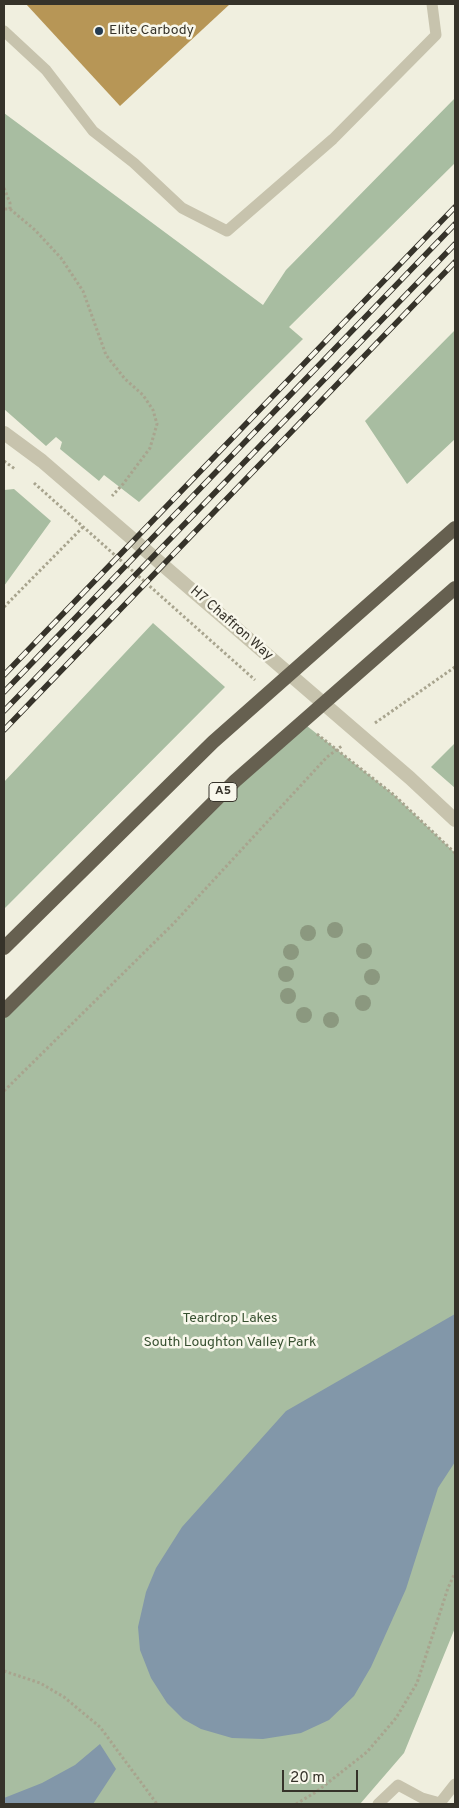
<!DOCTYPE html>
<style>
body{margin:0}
#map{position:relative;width:459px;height:1808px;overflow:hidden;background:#f0efdf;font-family:Overpass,sans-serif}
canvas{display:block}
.frame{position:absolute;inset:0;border:5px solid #36332a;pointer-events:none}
.scale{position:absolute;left:282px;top:1770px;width:76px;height:22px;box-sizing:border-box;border:2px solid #36332a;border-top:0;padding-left:6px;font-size:15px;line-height:18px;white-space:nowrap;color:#36332a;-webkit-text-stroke:4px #f8f7eb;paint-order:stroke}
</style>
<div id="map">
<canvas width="459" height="1808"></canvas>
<div class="frame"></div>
<div class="scale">20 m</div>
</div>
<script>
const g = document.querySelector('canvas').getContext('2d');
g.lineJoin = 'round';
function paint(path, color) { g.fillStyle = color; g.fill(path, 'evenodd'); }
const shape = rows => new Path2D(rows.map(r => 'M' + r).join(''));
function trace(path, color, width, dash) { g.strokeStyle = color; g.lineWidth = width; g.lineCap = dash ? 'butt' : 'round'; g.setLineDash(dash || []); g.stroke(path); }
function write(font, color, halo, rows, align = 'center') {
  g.font = font + ' Overpass,sans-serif'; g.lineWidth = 5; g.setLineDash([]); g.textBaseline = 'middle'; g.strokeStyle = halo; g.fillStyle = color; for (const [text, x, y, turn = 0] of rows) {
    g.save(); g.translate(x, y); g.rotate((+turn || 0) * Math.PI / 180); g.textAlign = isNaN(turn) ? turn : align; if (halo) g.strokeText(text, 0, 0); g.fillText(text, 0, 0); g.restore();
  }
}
paint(shape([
 [455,98,455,163,289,327,303,339,139,502,104,475,99,481,60,449,62,442,56,437,46,446,4,409,4,113,263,305,286,270],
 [455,330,455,439,407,484,365,421],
 [14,489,51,521,4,586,4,490],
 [153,623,225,687,4,909,4,782],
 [302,722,394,795,455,853,455,1628,404,1753,360,1804,4,1804,4,1011],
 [455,743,455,788,431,767]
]), '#a8bda1');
paint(shape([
 [455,1314,455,1462,438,1488,406,1589,371,1667,354,1696,329,1720,301,1733,263,1739,232,1738,201,1729,183,1719,167,1703,151,1678,140,1650,138,1627,146,1592,156,1568,182,1527,286,1411],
 [100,1744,116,1769,93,1804,4,1804,4,1798,42,1783,75,1765]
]), '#8297a9');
paint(shape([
 [26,4,230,4,120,106]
]), '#b79656');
trace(shape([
 [4,188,10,203,10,209,4,209],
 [10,209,35,230,61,258,83,291,106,355,125,379,143,395,153,410,157,424,150,448,123,484,112,496],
 [4,461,15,469],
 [34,483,255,680],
 [4,607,84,526],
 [375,723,455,667],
 [317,734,394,795,455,853],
 [4,1091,174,923,327,757,343,745],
 [4,1671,40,1683,64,1697,100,1727,157,1804],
 [296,1804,316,1792,367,1752,396,1718,417,1683,448,1588,455,1573]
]), '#a8a48e', 3, [2.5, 2.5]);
trace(shape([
 [4,31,46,70,93,131,134,163,182,208,227,231,333,139,436,35,432,4],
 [378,1804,398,1785,422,1798,440,1803,455,1784]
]), '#c7c3ad', 11);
trace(shape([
 [4,433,42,461,410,778,455,820]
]), '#c7c3ad', 14);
trace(shape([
 [4,948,213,742,455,528],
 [4,1011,235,781,455,588]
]), '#666050', 14);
const rail = shape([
 [4,675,455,207],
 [4,692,455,224],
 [4,711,455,244],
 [4,730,455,262]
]);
trace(rail, '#36332a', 5.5);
trace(rail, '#f8f7eb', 4, [11]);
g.fillStyle = '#8b987f';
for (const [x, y] of [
 [335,930],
 [308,933],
 [364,951],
 [291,952],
 [286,974],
 [372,977],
 [288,996],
 [363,1003],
 [304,1015],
 [331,1020]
]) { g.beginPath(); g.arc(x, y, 8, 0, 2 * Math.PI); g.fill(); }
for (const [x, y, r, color] of [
 [99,31,5,"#253c52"]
]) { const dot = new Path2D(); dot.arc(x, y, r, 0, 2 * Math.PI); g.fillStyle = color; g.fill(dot); trace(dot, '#f8f7eb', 2); }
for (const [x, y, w] of [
 [223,792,28]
]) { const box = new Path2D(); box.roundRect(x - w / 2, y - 9.5, w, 19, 4); g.fillStyle = '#f8f7eb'; g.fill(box); trace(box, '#36332a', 1); }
write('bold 12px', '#36332a', null, [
 ["A5",223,792]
]);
write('14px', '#36332a', '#f8f7eb', [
 ["Elite Carbody",109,31]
], 'left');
write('14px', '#36332a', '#f8f7eb', [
 ["H7 Chaffron Way",231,624,41]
]);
write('14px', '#385131', '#f8f7eb', [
 ["Teardrop Lakes",230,1319],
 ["South Loughton Valley Park",230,1343]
]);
</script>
